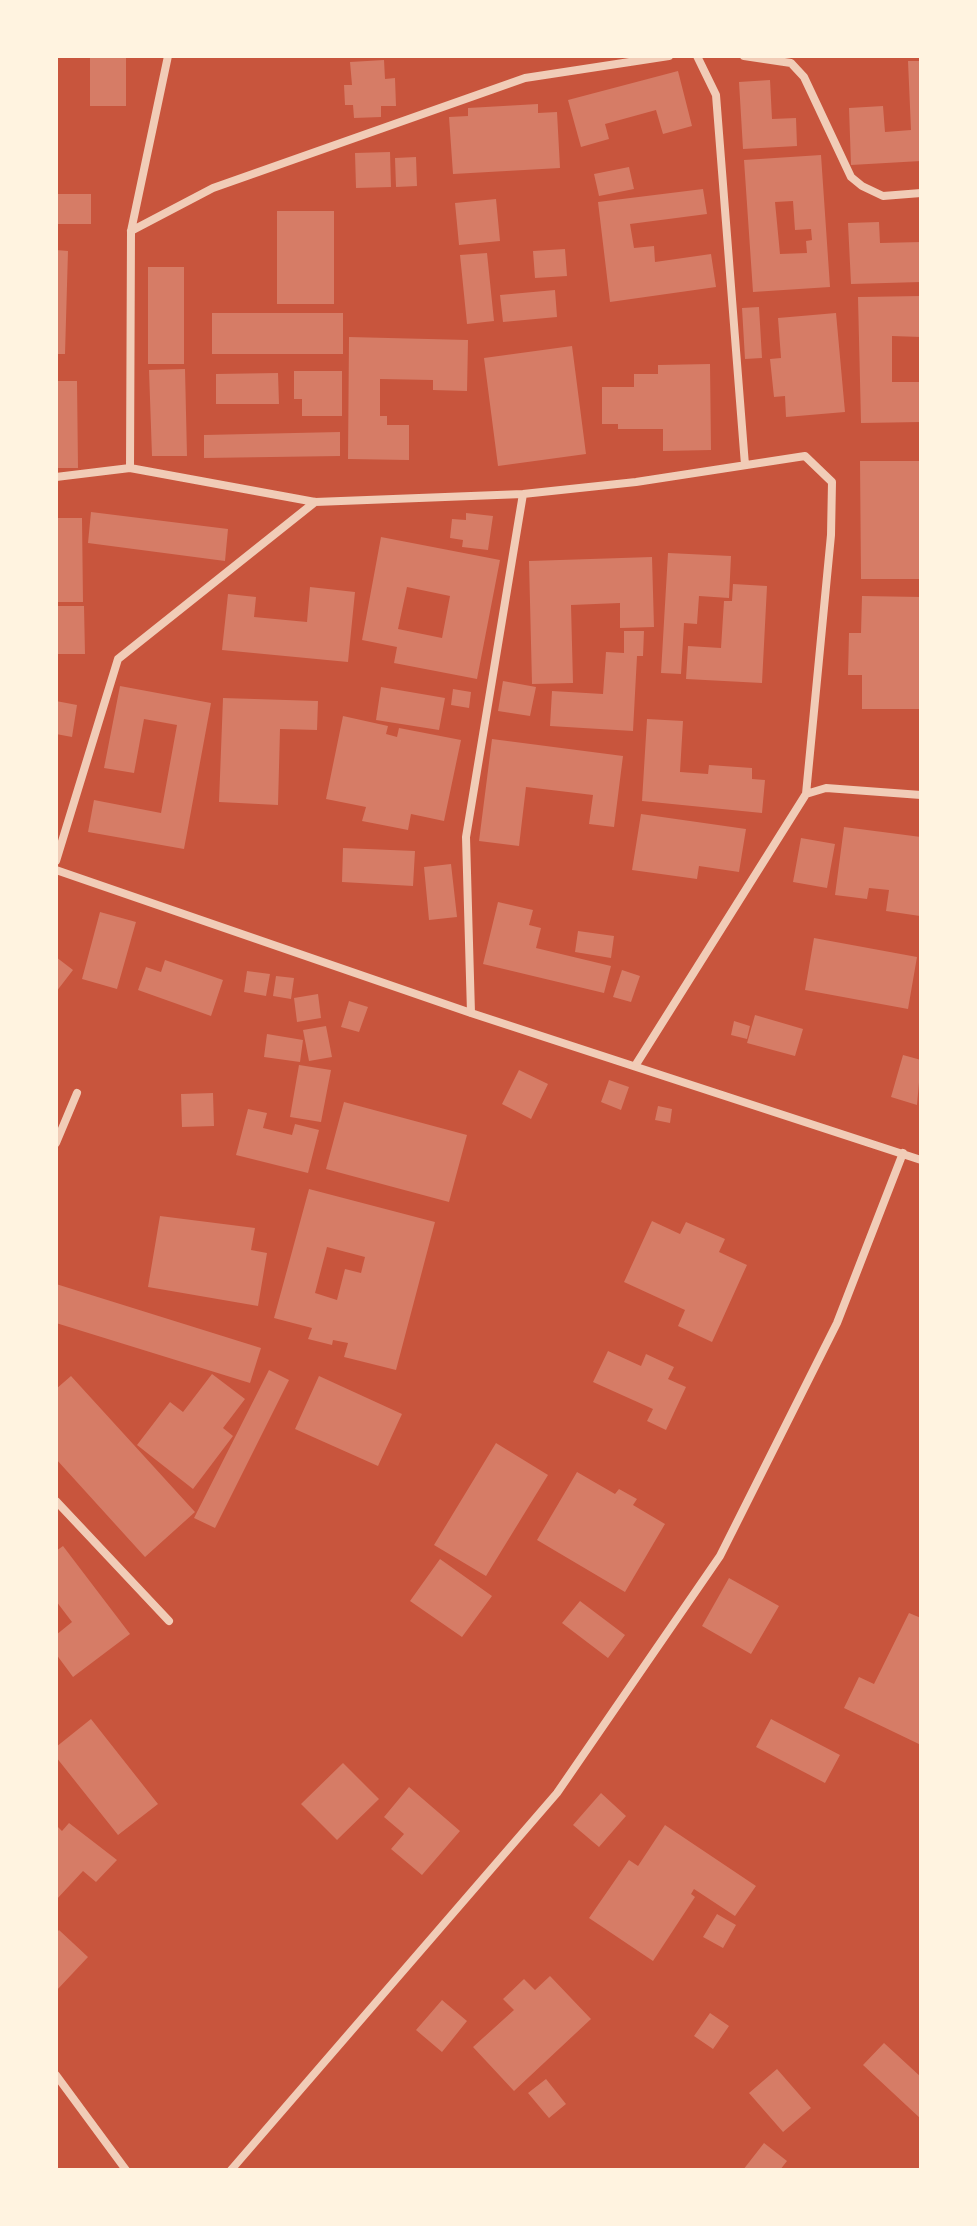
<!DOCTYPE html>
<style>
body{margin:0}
#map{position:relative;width:977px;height:2226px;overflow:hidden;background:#c8553d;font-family:Mulish,sans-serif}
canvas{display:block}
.frame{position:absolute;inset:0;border:58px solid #fff3e0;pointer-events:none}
</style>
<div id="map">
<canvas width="977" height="2226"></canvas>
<div class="frame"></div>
</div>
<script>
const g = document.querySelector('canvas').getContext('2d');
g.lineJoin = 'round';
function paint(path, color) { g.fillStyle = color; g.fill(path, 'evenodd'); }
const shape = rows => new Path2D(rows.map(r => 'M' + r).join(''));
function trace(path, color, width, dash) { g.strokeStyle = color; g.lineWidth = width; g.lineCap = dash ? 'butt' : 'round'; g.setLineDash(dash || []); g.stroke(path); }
paint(shape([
 [90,56,126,56,126,106,90,106],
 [384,60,385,79,395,78,396,106,381,106,381,117,354,118,353,105,345,105,344,85,352,85,350,62],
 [908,61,921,61,921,161,851,165,849,108,883,106,885,132,911,130],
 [678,71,692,126,663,134,656,110,605,124,609,139,581,147,568,100],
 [770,80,772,119,796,118,797,146,743,149,739,82],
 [538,104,538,113,557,112,560,168,453,174,449,117,468,116,468,108],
 [390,152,391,187,356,188,355,153],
 [821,155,830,287,753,292,744,160],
 [793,201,795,230,811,229,812,240,806,241,807,253,780,254,775,202],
 [416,157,417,186,396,187,395,158],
 [629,167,634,189,599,196,594,174],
 [703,189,707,214,630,224,634,248,654,246,655,262,711,254,716,287,610,302,598,202],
 [56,194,91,194,91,224,56,224],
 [496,199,500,241,459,245,455,203],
 [277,211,334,211,334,304,277,304],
 [879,222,880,243,921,242,921,282,851,284,848,223],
 [565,249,567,276,535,278,533,251],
 [56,250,68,251,65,354,56,354],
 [487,253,494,321,467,324,460,255],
 [148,267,184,267,184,364,148,364],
 [555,290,557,317,503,322,500,295],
 [921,296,921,337,892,336,892,382,921,382,921,422,861,423,858,297],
 [759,307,762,358,745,359,742,308],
 [212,313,343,313,343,354,212,354],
 [836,313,845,412,786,417,785,396,774,397,770,359,781,358,778,318],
 [349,337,468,340,467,391,433,390,433,380,380,379,380,416,387,416,387,425,409,425,409,460,348,459],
 [572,346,586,454,498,466,484,358],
 [710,364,711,450,663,451,663,429,618,429,618,424,602,424,602,387,634,387,634,374,658,374,658,365],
 [185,369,187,456,152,456,149,370],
 [294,371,342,371,342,416,302,416,302,399,294,399],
 [278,373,279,404,216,404,216,374],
 [56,381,77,381,78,468,56,468],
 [340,432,340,456,204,458,204,435],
 [860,461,921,461,921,579,861,579],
 [91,512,228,529,225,561,88,543],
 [466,513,493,516,488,550,462,547,463,540,450,538,452,519,466,520],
 [56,518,82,518,83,602,56,602],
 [381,537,500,560,477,679,394,663,397,647,362,640],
 [407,587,450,596,442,638,398,629],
 [668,553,731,556,729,598,699,596,697,624,684,623,681,674,661,673],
 [652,557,654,627,620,628,620,603,571,605,573,683,532,684,529,561],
 [733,584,767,586,762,683,686,679,688,646,721,648,724,601,732,601],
 [310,587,355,592,348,662,222,650,228,594,256,597,254,617,307,622],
 [862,596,921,597,921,709,862,709,862,675,848,675,849,633,861,633],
 [56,606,84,606,85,654,56,654],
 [624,631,644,631,643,656,637,656,633,731,550,726,552,691,603,694,606,652,624,653],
 [503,681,536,687,530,716,498,711],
 [120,686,211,703,184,849,88,832,94,800,161,813,177,725,144,719,134,773,104,768],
 [381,687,445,698,439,730,376,720],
 [453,689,471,692,469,708,451,705],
 [223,698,318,701,317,730,280,729,278,805,219,802],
 [56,701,77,705,72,737,56,734],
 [343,716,388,726,386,734,397,737,399,728,461,740,444,821,411,814,408,830,362,821,366,807,326,799],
 [647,719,683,721,680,772,708,774,709,765,752,768,752,779,765,780,762,813,642,801],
 [492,739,623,756,614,827,589,824,593,795,526,787,519,846,479,841],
 [641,814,746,829,739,872,699,866,697,879,632,870],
 [844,827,921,837,920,916,886,911,889,890,869,888,867,899,835,895],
 [801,838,835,844,827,888,793,882],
 [343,848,415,851,413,886,342,882],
 [451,864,457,917,429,920,424,867],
 [498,902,533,910,529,925,541,928,536,948,611,966,604,993,483,964],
 [100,912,136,922,117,989,82,979],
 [578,931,614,936,611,958,575,952],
 [814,938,917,957,908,1009,805,990],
 [56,957,73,970,56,992],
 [165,960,223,980,211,1016,138,990,146,967,161,972],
 [622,970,640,976,631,1002,613,997],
 [247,971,270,974,266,996,244,992],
 [276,976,294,978,291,999,273,996],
 [318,994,321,1018,297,1022,294,998],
 [349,1001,368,1007,359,1032,341,1027],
 [755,1015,803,1029,795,1056,747,1043],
 [734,1021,750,1026,747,1039,731,1035],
 [326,1026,332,1057,309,1061,303,1030],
 [267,1034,303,1040,300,1062,264,1057],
 [903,1055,921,1060,917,1105,891,1097],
 [299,1065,331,1070,321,1122,290,1117],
 [519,1070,548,1084,531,1119,502,1104],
 [609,1080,629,1087,621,1110,601,1102],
 [213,1093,214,1126,182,1127,181,1094],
 [344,1102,467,1135,449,1202,326,1169],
 [658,1106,672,1109,670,1123,655,1120],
 [248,1109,267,1113,263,1128,292,1135,295,1124,319,1130,308,1173,236,1155],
 [309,1189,435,1222,396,1370,344,1357,348,1343,333,1340,332,1345,308,1339,312,1328,274,1318],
 [327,1247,365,1257,361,1273,345,1269,337,1300,315,1293],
 [160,1216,255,1228,251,1250,267,1253,258,1306,148,1287],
 [652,1221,680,1234,686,1222,725,1239,719,1252,747,1265,712,1342,678,1326,685,1310,624,1282],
 [56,1284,261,1348,250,1383,56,1323],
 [608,1351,641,1366,646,1354,674,1367,668,1379,686,1387,666,1430,647,1421,653,1409,593,1382],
 [269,1370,289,1380,215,1528,194,1518],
 [212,1374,245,1399,223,1428,233,1436,193,1489,137,1445,170,1402,183,1412],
 [71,1376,195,1512,145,1557,56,1459,56,1389],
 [319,1376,402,1414,378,1466,295,1429],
 [496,1443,548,1475,486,1576,434,1545],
 [577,1472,615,1494,619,1489,637,1499,633,1505,665,1524,625,1592,537,1540],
 [63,1546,130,1634,73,1677,56,1654,56,1635,72,1622,56,1601,56,1551],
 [440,1559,492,1596,462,1637,410,1601],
 [729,1578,779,1606,751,1654,702,1626],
 [580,1601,625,1635,608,1658,562,1623],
 [909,1613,921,1618,921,1745,844,1708,859,1677,874,1684],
 [91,1719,158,1804,118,1835,56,1757,56,1747],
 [771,1719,840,1755,825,1783,756,1747],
 [343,1763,379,1799,337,1840,301,1804],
 [409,1787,460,1831,422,1875,391,1849,404,1834,384,1817],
 [601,1793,626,1816,599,1847,573,1825],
 [69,1823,117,1860,96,1882,83,1871,56,1900,56,1825,62,1831],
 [665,1825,756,1886,735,1916,694,1889,691,1894,695,1897,653,1961,589,1918,629,1860,638,1866],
 [717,1914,736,1925,723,1948,703,1937],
 [59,1930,88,1957,56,1991,56,1933],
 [550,1976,591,2019,514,2091,473,2047,514,2010,503,1999,524,1979,535,1990],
 [442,2000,467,2021,442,2052,416,2030],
 [710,2013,729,2026,713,2049,694,2036],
 [884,2043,921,2077,921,2119,863,2065],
 [777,2069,811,2108,783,2132,749,2093],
 [546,2079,566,2104,549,2118,528,2093],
 [764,2143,787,2161,780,2170,743,2170]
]), '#d67c66');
trace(shape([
 [697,56,716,95,745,465],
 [744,56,791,63,804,77,851,177,862,186,883,196,921,193],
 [131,231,213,188,525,78,669,56],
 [130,468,131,231,168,56],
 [56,477,130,468,315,502,523,494,636,482,805,456,832,482,831,535,806,794,635,1066],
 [806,794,826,788,921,795],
 [56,861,118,659,315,502],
 [56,870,471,1013,921,1160],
 [471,1013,466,837,523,494],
 [56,1143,77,1093],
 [56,1501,169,1621],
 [56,2075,126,2170],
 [231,2170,557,1793,720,1556,837,1323,903,1153]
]), '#f1ccb7', 8);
</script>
